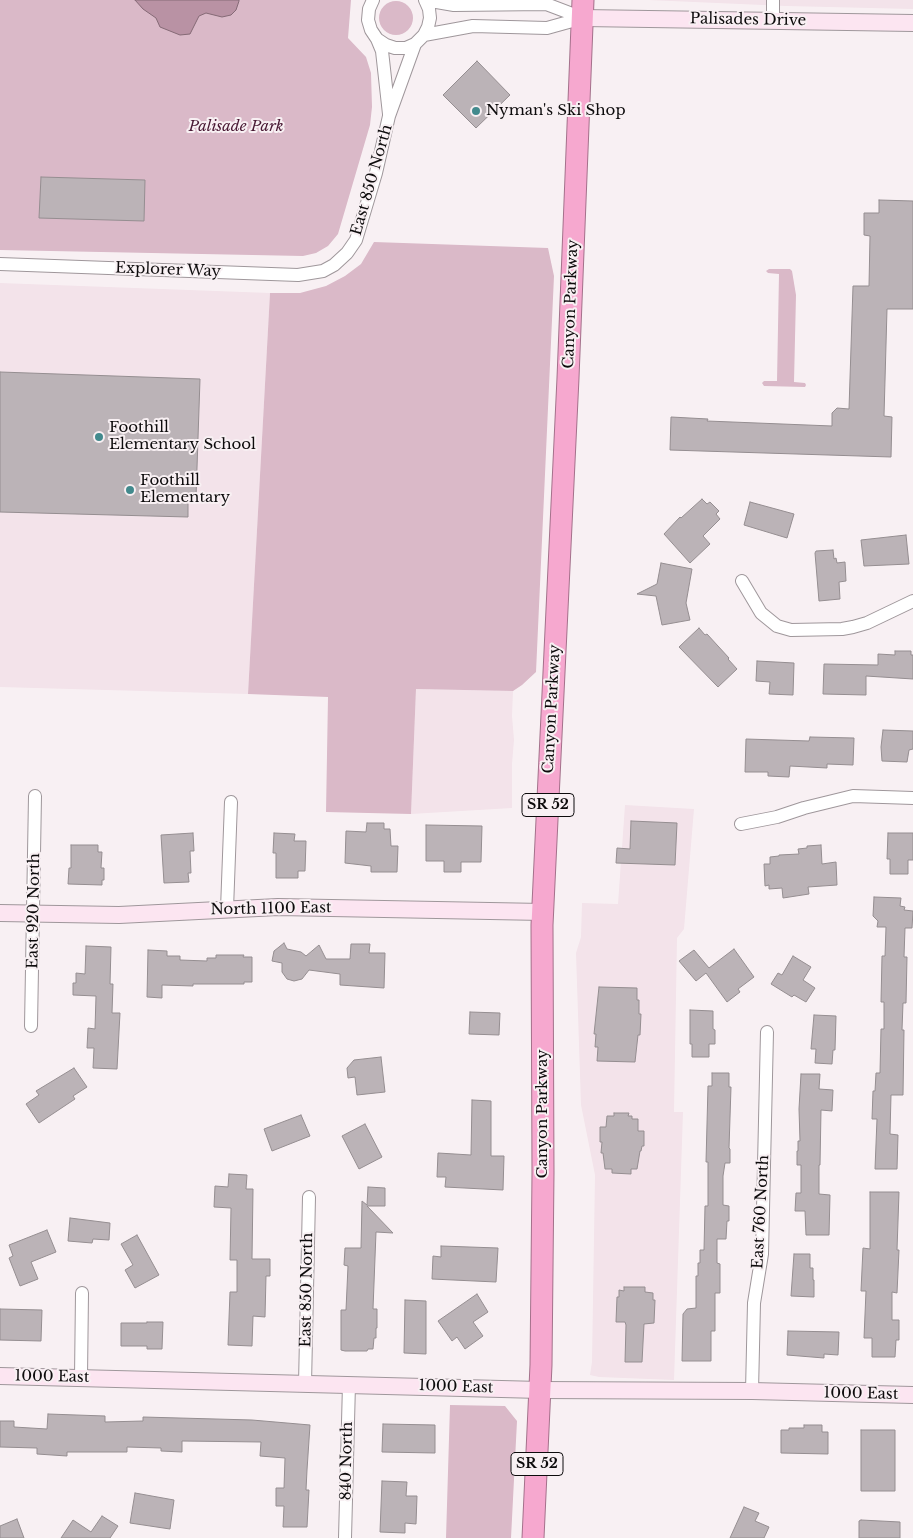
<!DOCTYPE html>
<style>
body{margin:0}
canvas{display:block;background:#f8f0f3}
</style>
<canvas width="913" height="1538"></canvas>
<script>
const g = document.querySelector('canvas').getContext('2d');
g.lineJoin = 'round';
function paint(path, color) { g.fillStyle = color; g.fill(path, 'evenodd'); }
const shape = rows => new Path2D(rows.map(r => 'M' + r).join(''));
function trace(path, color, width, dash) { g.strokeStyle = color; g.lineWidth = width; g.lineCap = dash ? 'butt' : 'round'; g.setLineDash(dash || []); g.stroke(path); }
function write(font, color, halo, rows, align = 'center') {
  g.font = font + ' "Libre Baskerville",serif'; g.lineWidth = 4; g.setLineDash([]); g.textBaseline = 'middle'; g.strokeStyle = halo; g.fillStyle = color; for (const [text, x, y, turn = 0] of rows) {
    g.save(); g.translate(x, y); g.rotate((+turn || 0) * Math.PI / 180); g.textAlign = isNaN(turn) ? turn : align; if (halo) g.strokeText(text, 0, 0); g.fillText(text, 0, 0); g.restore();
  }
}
paint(shape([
 [648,0,913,0,913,9,786,6],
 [0,283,270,293,248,694,0,687],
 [416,689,513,691,512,716,514,740,512,764,512,808,411,814],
 [625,805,694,809,684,929,677,938,674,1112,683,1112,674,1380,599,1377,590,1375,592,1362,595,1175,581,1105,576,953,581,937,582,903,618,904]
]), '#f3e3ea');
paint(shape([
 [0,0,351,0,348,38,366,57,371,73,372,107,370,125,338,234,328,246,316,253,303,256,0,250],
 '379 18a17 17 0 1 1 34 0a17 17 0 1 1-34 0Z',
 [374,242,548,248,554,276,536,672,522,685,513,691,416,689,411,814,326,812,328,697,248,694,270,293,300,293,326,286,345,276,361,264],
 [769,269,790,269,792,271,796,295,794,382,805,383,806,385,805,387,764,386,762,383,764,381,777,381,779,274,768,273,766,271],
 [450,1405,505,1406,517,1421,511,1538,446,1538]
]), '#dab9c8');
const water = shape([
 [135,0,239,0,239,1,236,10,231,15,222,17,206,13,199,16,190,34,180,35,160,27,156,18,143,9,135,0]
]);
paint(water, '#b992a4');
trace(water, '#856a76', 1);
const building = shape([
 [477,61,510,95,476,128,443,95,477,61],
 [41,177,145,180,144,221,39,218,41,177],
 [879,200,913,201,913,309,887,309,884,416,892,417,891,457,670,450,671,417,708,419,707,421,832,426,832,413,837,408,849,409,853,286,869,286,870,236,864,235,864,213,879,213,879,200],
 [0,372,200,379,196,497,188,496,188,517,0,512,0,372],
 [702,499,707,504,710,502,719,511,716,514,720,519,703,536,710,544,690,563,664,534,680,517,681,518,702,499],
 [750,502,794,514,787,538,744,525,750,502],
 [906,535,909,564,864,566,861,540,906,535],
 [833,550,834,559,836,558,837,563,845,562,846,581,839,582,840,599,819,601,815,553,816,551,833,550],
 [661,563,692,569,686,603,690,620,662,625,656,596,637,594,657,584,661,563],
 [699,628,705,635,707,634,729,658,728,659,737,669,718,687,679,647,699,628],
 [895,651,911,651,911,655,913,655,913,679,866,676,866,695,823,694,824,664,878,665,878,654,895,655,895,651],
 [757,661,794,663,793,695,769,694,770,682,756,681,757,661],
 [883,730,913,731,913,749,909,750,907,762,882,761,881,747,883,730],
 [810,737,854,738,853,765,827,764,827,768,790,766,789,777,768,776,768,772,745,772,746,739,809,741,810,737],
 [631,821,677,823,675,865,616,863,617,848,630,849,631,821],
 [367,823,384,823,384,829,390,829,391,846,398,846,397,872,371,872,371,866,345,863,346,831,366,832,367,823],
 [426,825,482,826,481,862,461,862,461,872,444,872,444,861,426,861,426,825],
 [193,833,194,851,190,851,191,873,188,873,189,882,164,883,161,835,193,833],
 [274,833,295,834,294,841,306,841,305,871,298,871,298,878,276,878,276,853,273,853,274,833],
 [888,833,913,833,913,860,908,860,908,874,890,874,890,859,887,859,888,833],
 [71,845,98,845,98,852,102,852,101,868,104,868,104,880,102,880,102,885,68,884,69,868,71,868,71,845],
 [821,845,822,864,836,862,837,885,808,887,809,894,783,898,782,888,769,889,769,885,765,886,764,864,770,864,770,857,779,856,779,855,799,854,798,849,807,848,807,846,821,845],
 [874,897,901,898,900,906,905,907,904,910,913,911,912,928,905,928,904,957,907,957,906,1003,903,1003,902,1030,904,1030,903,1095,891,1095,890,1134,898,1135,897,1169,875,1169,877,1119,872,1119,873,1091,875,1091,876,1073,880,1073,881,1029,884,1029,884,1002,881,1002,882,956,885,956,886,927,877,927,878,921,873,916,874,897],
 [284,943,287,949,301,952,306,956,319,945,326,959,350,959,351,944,370,944,369,953,385,953,384,988,340,985,340,974,309,970,302,979,294,981,287,979,282,972,282,963,272,961,274,951,284,943],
 [86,946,111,947,110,984,113,984,112,1013,120,1013,117,1069,93,1068,94,1048,87,1048,88,1028,95,1029,96,996,73,995,73,983,76,983,76,973,85,974,86,946],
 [734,949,754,977,738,989,740,992,727,1002,706,973,696,981,679,961,694,950,709,968,734,949],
 [148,950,167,951,167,956,180,956,180,960,207,961,207,958,216,958,216,955,244,955,243,957,252,957,252,982,244,982,244,984,193,984,193,986,162,985,162,998,147,997,148,950],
 [793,956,811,967,803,980,815,988,806,1002,794,995,792,997,771,984,778,973,782,975,793,956],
 [599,987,637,988,637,1000,639,1000,639,1014,641,1014,640,1035,638,1035,635,1062,597,1061,598,1047,595,1047,596,1034,594,1034,599,987],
 [690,1010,713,1011,713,1029,715,1030,715,1044,709,1044,709,1057,692,1057,692,1044,690,1044,690,1010],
 [470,1012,500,1013,499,1035,469,1034,470,1012],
 [814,1015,836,1016,835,1050,833,1050,832,1064,815,1063,816,1049,811,1049,814,1015],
 [381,1057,385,1092,357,1095,355,1077,348,1078,347,1068,354,1060,381,1057],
 [74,1068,87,1087,73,1096,75,1099,39,1123,26,1104,39,1095,36,1091,74,1068],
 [712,1073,729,1073,729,1087,731,1087,729,1148,730,1149,730,1163,725,1163,723,1176,723,1205,729,1206,729,1221,727,1221,726,1239,717,1239,717,1263,720,1264,720,1293,715,1293,715,1331,711,1331,711,1361,682,1361,683,1314,687,1309,696,1308,696,1276,698,1276,698,1263,700,1263,700,1250,704,1250,705,1206,708,1206,708,1162,706,1162,708,1086,712,1086,712,1073],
 [801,1074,820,1074,819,1089,833,1090,832,1111,821,1110,820,1165,819,1165,819,1194,830,1195,829,1235,806,1235,805,1211,795,1211,796,1193,801,1193,801,1165,797,1165,797,1151,798,1151,798,1141,800,1141,799,1109,801,1074],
 [472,1100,491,1101,491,1156,504,1156,503,1190,445,1187,446,1177,437,1177,438,1153,471,1155,472,1100],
 [614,1113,629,1113,628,1116,632,1116,632,1119,638,1119,638,1131,644,1131,644,1146,642,1146,641,1151,640,1151,637,1169,631,1169,631,1174,612,1173,612,1169,605,1169,603,1153,601,1153,602,1142,600,1142,600,1127,606,1127,607,1116,614,1116,614,1113],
 [301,1115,310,1136,272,1151,264,1129,301,1115],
 [365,1124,382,1157,359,1169,342,1136,365,1124],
 [229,1174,247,1175,246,1189,253,1189,252,1259,270,1259,270,1276,266,1276,265,1317,253,1316,252,1346,228,1345,230,1292,237,1292,237,1260,230,1260,231,1208,214,1207,215,1186,228,1187,229,1174],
 [368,1187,385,1188,385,1206,367,1206,393,1233,376,1232,373,1309,377,1309,377,1328,376,1328,376,1338,374,1338,373,1349,368,1349,367,1351,345,1351,341,1350,341,1310,346,1310,348,1266,344,1265,345,1248,361,1248,362,1201,367,1205,368,1187],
 [870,1192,899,1192,897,1250,899,1250,897,1293,892,1292,892,1320,899,1320,899,1340,896,1340,895,1357,872,1357,872,1338,864,1338,866,1291,861,1291,863,1248,870,1249,870,1192],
 [70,1218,110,1223,109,1240,93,1239,92,1243,68,1241,70,1218],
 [47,1230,56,1252,31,1262,38,1279,20,1286,9,1258,13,1256,9,1245,47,1230],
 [137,1235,159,1275,135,1288,125,1270,133,1265,121,1244,137,1235],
 [441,1246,498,1248,496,1282,432,1279,433,1256,441,1257,441,1246],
 [794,1254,810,1254,810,1268,813,1268,813,1280,814,1280,814,1297,791,1296,794,1254],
 [624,1287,645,1287,645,1292,653,1293,653,1300,655,1300,654,1323,644,1324,642,1362,625,1362,626,1325,625,1322,616,1322,617,1297,619,1297,619,1290,624,1291,624,1287],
 [477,1294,488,1312,473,1322,483,1336,465,1349,457,1337,452,1341,438,1321,477,1294],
 [405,1300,426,1301,426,1354,404,1353,405,1300],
 [0,1309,42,1310,41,1341,0,1340,0,1309],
 [147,1322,163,1322,162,1349,147,1349,147,1346,121,1346,121,1323,147,1323,147,1322],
 [788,1331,839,1332,838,1355,824,1354,824,1358,787,1355,788,1331],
 [48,1414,105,1416,105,1422,143,1421,143,1417,252,1420,310,1425,307,1470,306,1490,309,1490,307,1527,283,1527,284,1506,276,1506,276,1488,284,1488,285,1458,260,1456,261,1442,182,1441,182,1452,161,1451,161,1448,127,1447,127,1452,67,1452,67,1456,37,1454,37,1448,0,1447,0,1421,14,1421,14,1427,47,1429,48,1414],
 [383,1424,435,1425,435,1453,382,1452,383,1424],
 [804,1425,822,1425,822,1432,828,1432,828,1454,781,1453,781,1430,789,1430,789,1428,804,1428,804,1425],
 [861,1430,895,1430,895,1491,861,1491,861,1430],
 [382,1481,407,1482,406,1496,417,1496,416,1524,405,1523,405,1533,380,1532,382,1481],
 [135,1493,174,1500,170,1529,130,1523,135,1493],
 [744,1507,759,1513,755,1521,769,1527,764,1538,730,1538,744,1507],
 [102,1516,118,1526,110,1538,61,1538,73,1520,91,1532,102,1516],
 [17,1519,24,1538,0,1538,0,1526,17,1519],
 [861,1520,900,1522,900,1538,859,1538,859,1521,861,1520]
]);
paint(building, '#bbb3b7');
trace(building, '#958e91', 1);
const street = shape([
 [373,0,369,9,368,20,371,30,377,39,386,45,395,48,406,48,415,44,424,35,428,27,430,18,429,9,425,0],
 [425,0,454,5,546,4,583,18],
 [773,20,773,0],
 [424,35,473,26,547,28,583,18],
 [377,39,382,51,389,114],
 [0,264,298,275,323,271,334,265,347,253,356,240,376,173,389,116,415,44],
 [742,581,761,613,777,626,791,630,842,629,853,627,867,623,913,601],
 [741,824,777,817,804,808,853,796,913,798],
 [227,909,231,802],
 [31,1026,35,796],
 [81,1377,82,1293],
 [305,1384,309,1197],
 [752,1391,754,1303,762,1254,767,1032],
 [345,1538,349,1384]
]);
const secondary = shape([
 [583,18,913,23],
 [0,913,119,915,278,907,543,912],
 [0,1376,540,1390,752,1391,913,1395]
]);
const highway = shape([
 [533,1538,541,1365,543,1173,542,925,568,378,583,0]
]);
trace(street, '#9f979b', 14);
trace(secondary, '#9f979b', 18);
trace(highway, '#a4718b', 23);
trace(street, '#fff', 12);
trace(secondary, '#fce5f1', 16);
trace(highway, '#f6a8cf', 21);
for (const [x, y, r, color] of [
 [476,111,5,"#428a8d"],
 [99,437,5,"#428a8d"],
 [130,490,5,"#428a8d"]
]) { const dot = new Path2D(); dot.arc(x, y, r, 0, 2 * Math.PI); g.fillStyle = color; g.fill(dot); trace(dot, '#f8f0f3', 2); }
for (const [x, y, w] of [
 [548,805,52],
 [537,1464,52]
]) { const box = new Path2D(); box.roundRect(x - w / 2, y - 11.5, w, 23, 4); g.fillStyle = '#f8f0f3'; g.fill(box); trace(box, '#0d0b0c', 1); }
write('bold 14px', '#0d0b0c', null, [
 ["SR 52",548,805],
 ["SR 52",537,1464]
]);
write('15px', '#0d0b0c', '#f8f0f3', [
 ["Palisades Drive",748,20,1],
 ["East 850 North",372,180,-74],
 ["Explorer Way",168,270,2],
 ["Canyon Parkway",571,304,-88],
 ["Canyon Parkway",552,709,-87],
 ["North 1100 East",271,909,-1],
 ["East 920 North",34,911,-89],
 ["Canyon Parkway",543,1114,-90],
 ["East 760 North",761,1212,-87],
 ["East 850 North",307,1290,-89],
 ["1000 East",52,1377,1],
 ["1000 East",456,1387,2],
 ["1000 East",861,1394,1],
 ["840 North",347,1461,-89]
]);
write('15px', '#0d0b0c', '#f8f0f3', [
 ["Nyman's Ski Shop",486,111],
 ["Foothill",109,428],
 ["Elementary School",109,445],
 ["Foothill",140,481],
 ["Elementary",140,498]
], 'left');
write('italic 15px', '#491934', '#f8f0f3', [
 ["Palisade Park",236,127]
]);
</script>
